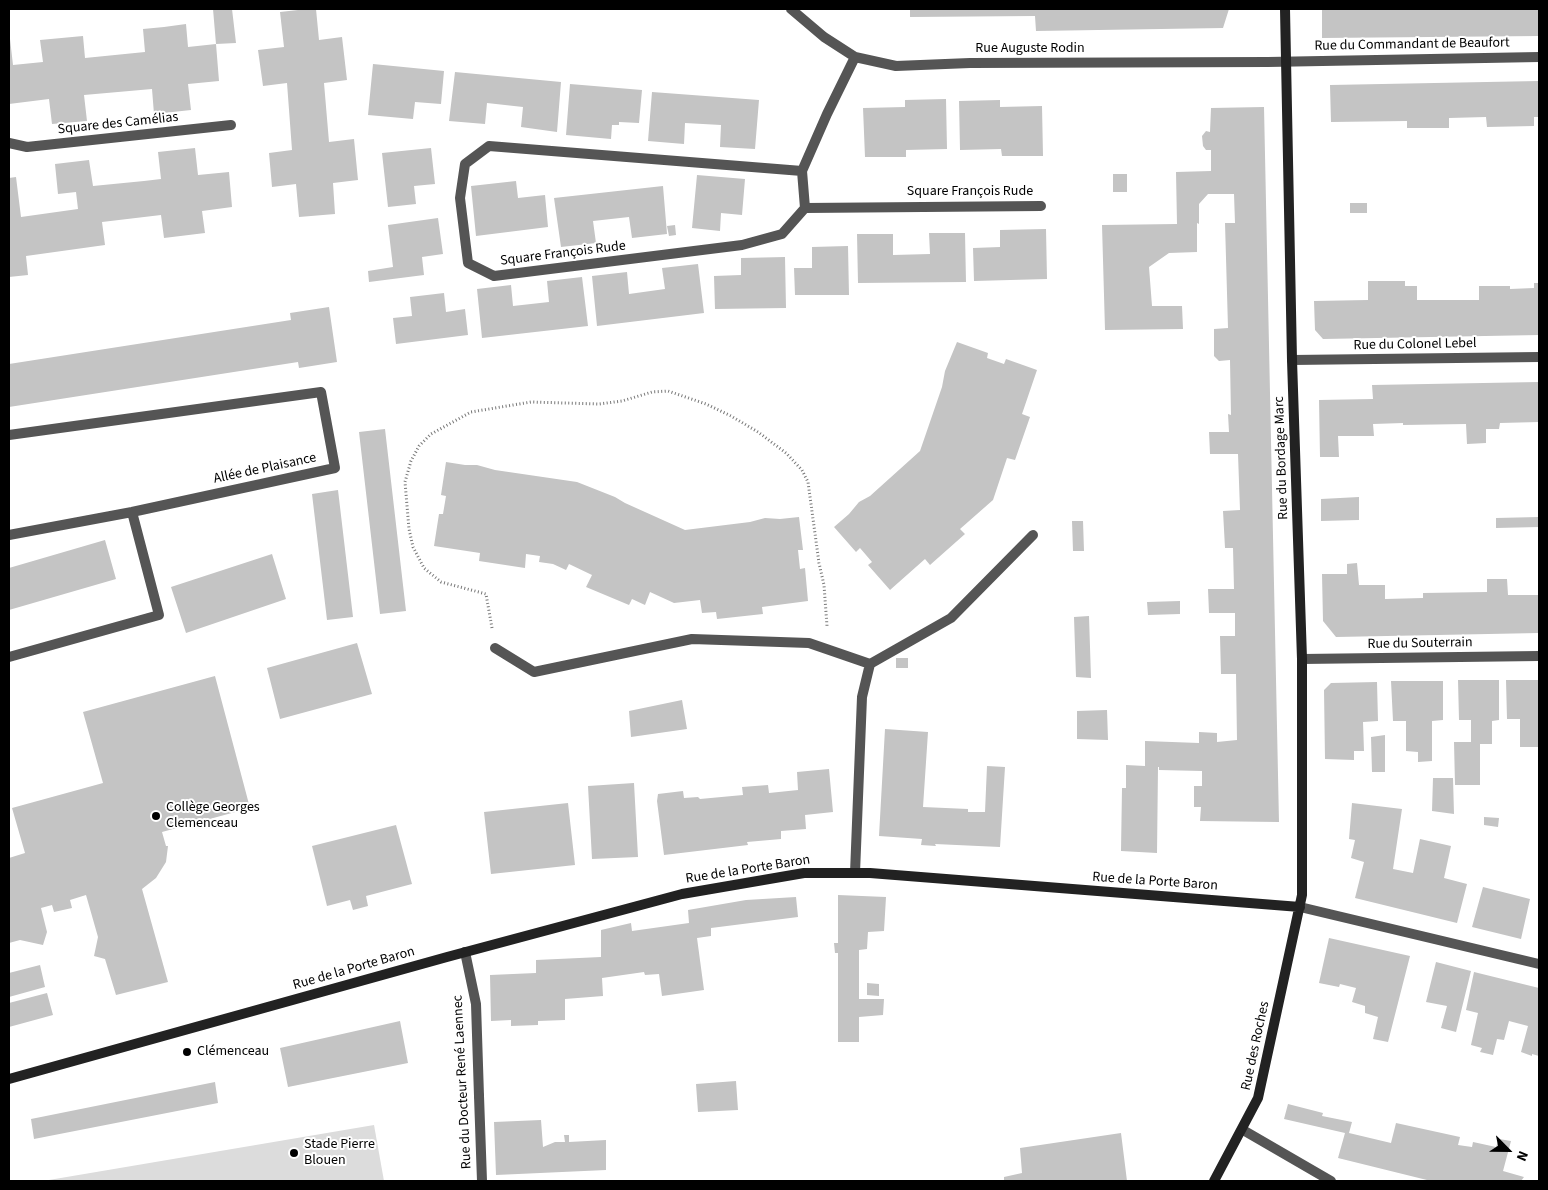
<!DOCTYPE html>
<meta charset="utf-8">
<style>
body{margin:0}
#map{position:relative;width:1548px;height:1190px;overflow:hidden;background:#fff;font-family:"Source Sans 3",sans-serif}
canvas{display:block}
.frame{position:absolute;inset:0;border:10px solid #000;pointer-events:none}
.north{position:absolute;left:1483px;top:1125px;width:50px;height:50px;-webkit-text-stroke:4px #fff;paint-order:stroke;rotate:113deg;font-size:14px;font-weight:700;line-height:20px;text-align:center;color:#000}
.north::after{content:'';display:block;margin:auto;width:18px;height:22px;background:#000;clip-path:polygon(50% 0,100% 100%,50% 72%,0 100%)}
</style>
<div id="map">
<canvas width="1548" height="1190"></canvas>
<div class="frame"></div>
<div class="north">N</div>
</div>
<script>
const g = document.querySelector('canvas').getContext('2d');
g.lineJoin = 'round';
function paint(path, color) { g.fillStyle = color; g.fill(path, 'evenodd'); }
const shape = rows => new Path2D(rows.map(r => 'M' + r).join(''));
function trace(path, color, width, dash) { g.strokeStyle = color; g.lineWidth = width; g.lineCap = dash ? 'butt' : 'round'; g.setLineDash(dash || []); g.stroke(path); }
function write(font, color, halo, rows, align = 'center') {
  g.font = font + ' "Source Sans 3",sans-serif'; g.lineWidth = 4; g.setLineDash([]); g.textBaseline = 'middle'; g.strokeStyle = halo; g.fillStyle = color; for (const [text, x, y, turn = 0] of rows) {
    g.save(); g.translate(x, y); g.rotate((+turn || 0) * Math.PI / 180); g.textAlign = isNaN(turn) ? turn : align; if (halo) g.strokeText(text, 0, 0); g.fillText(text, 0, 0); g.restore();
  }
}
paint(shape([
 [374,1125,384,1181,43,1181]
]), '#dcdcdc');
paint(shape([
 [213,9,232,9,236,43,216,44,219,81,188,84,191,110,154,114,152,89,84,95,87,121,52,124,49,99,9,104,9,39,10,39,13,65,43,62,40,40,83,36,85,58,145,52,143,29,164,27,186,24,188,47,216,44],
 [307,9,316,9,319,40,342,37,347,80,324,83,329,142,354,139,358,180,333,183,335,214,299,217,296,184,272,187,269,153,292,150,287,83,263,86,258,50,284,47,280,12],
 [910,9,1229,9,1223,28,1036,31,1035,16,910,17],
 [1322,9,1539,9,1539,36,1322,38],
 [373,64,444,71,441,104,415,102,413,119,368,115],
 [455,72,561,82,557,132,521,127,523,107,487,103,485,124,449,121],
 [1539,81,1539,117,1534,117,1534,126,1487,127,1486,117,1449,118,1449,128,1407,128,1407,121,1331,122,1330,85],
 [570,84,642,90,639,123,619,122,619,125,612,125,611,139,566,135],
 [652,92,759,100,755,149,720,147,721,125,685,123,684,144,648,141],
 [946,99,947,149,906,150,906,157,865,157,863,108,905,107,905,100],
 [1000,100,1000,107,1042,106,1043,156,1002,156,1001,149,960,150,959,101],
 [1264,107,1279,822,1200,821,1201,807,1194,807,1194,786,1202,786,1202,771,1159,770,1159,767,1158,767,1157,853,1121,851,1122,788,1126,788,1126,765,1145,766,1145,741,1199,743,1199,732,1217,733,1217,742,1237,740,1236,674,1221,674,1220,636,1235,636,1235,613,1209,613,1208,589,1234,589,1233,548,1225,548,1223,511,1240,510,1238,454,1210,454,1209,432,1229,432,1228,414,1231,415,1230,360,1219,361,1214,356,1214,329,1228,328,1225,223,1235,223,1234,194,1208,194,1199,204,1199,224,1197,223,1197,252,1169,253,1149,267,1152,306,1182,306,1183,329,1105,330,1102,225,1177,224,1176,172,1211,171,1211,150,1206,150,1203,146,1202,136,1206,131,1210,132,1211,108],
 [195,148,198,175,229,172,232,207,202,211,205,233,164,238,161,215,102,222,105,245,26,256,28,275,9,277,9,178,16,177,21,217,78,209,76,192,58,194,55,164,89,160,93,186,144,181,161,179,158,152],
 [431,148,435,184,414,186,416,204,388,207,382,153],
 [1113,174,1127,174,1127,192,1113,192],
 [697,175,745,179,742,215,721,213,720,231,692,228],
 [516,181,518,198,545,195,548,227,476,236,471,186],
 [663,186,667,234,632,238,629,217,593,221,596,243,561,247,554,198],
 [1350,203,1367,203,1367,213,1350,213],
 [438,218,443,254,422,257,424,275,369,282,368,271,393,267,388,225],
 [675,225,676,235,669,236,667,226],
 [1046,229,1047,279,974,281,973,248,1000,247,1000,230],
 [929,233,965,233,966,282,858,283,857,234,893,234,893,255,930,254],
 [848,246,849,295,795,295,794,268,812,268,812,247],
 [785,257,786,308,715,309,714,276,741,275,741,258],
 [698,264,704,313,597,326,592,276,627,272,629,294,665,289,662,268],
 [582,277,588,326,482,338,477,289,511,285,513,306,549,302,547,281],
 [1368,281,1405,281,1405,286,1417,286,1417,300,1479,300,1479,286,1510,286,1510,289,1534,288,1534,283,1539,283,1539,335,1323,339,1315,330,1314,301,1368,300],
 [444,293,446,312,465,309,468,335,396,344,393,318,412,316,410,297],
 [329,307,337,362,299,368,298,362,9,407,9,364,291,320,290,313],
 [957,342,988,353,987,358,1004,364,1006,359,1037,370,1022,414,1030,417,1015,460,1007,458,993,500,960,529,965,534,930,565,925,559,890,590,868,565,872,562,860,548,856,552,834,527,849,514,859,502,870,496,920,451,942,387,945,371],
 [1539,382,1539,422,1500,423,1499,429,1486,429,1486,443,1467,444,1466,424,1403,425,1403,423,1373,424,1374,436,1338,436,1339,457,1320,457,1319,400,1373,399,1372,385],
 [385,429,406,611,380,614,359,432],
 [446,462,465,465,477,465,495,470,577,482,615,497,625,503,685,530,750,522,765,518,780,519,799,517,803,550,798,550,800,569,805,568,808,601,762,607,763,614,717,619,716,612,702,613,700,600,674,603,650,592,645,605,632,599,629,605,586,587,592,575,569,564,566,570,553,564,539,562,540,556,526,554,525,568,479,561,480,553,434,546,439,514,443,514,446,496,441,495],
 [338,490,353,617,327,620,312,494],
 [1359,497,1359,520,1321,521,1321,499],
 [1539,517,1539,527,1496,528,1496,518],
 [1072,521,1083,521,1084,551,1073,551],
 [105,540,116,579,9,610,9,568],
 [272,554,286,599,186,633,171,587],
 [1357,563,1359,585,1385,585,1385,599,1423,598,1423,593,1487,592,1487,579,1507,579,1508,595,1539,595,1539,633,1336,637,1323,621,1322,574,1347,574,1347,564],
 [1180,601,1180,614,1148,615,1147,602],
 [1089,616,1091,678,1076,677,1074,617],
 [357,643,372,694,280,719,267,668],
 [896,658,908,658,908,668,896,668],
 [215,676,250,808,162,832,166,846,168,846,166,862,156,878,142,889,168,982,116,995,105,959,94,956,98,937,86,895,70,900,72,908,54,912,52,905,41,908,47,932,43,945,20,940,9,943,9,858,25,853,12,808,103,783,83,712],
 [1458,680,1499,680,1499,720,1492,721,1492,744,1480,744,1480,785,1455,785,1454,742,1471,742,1471,720,1459,720],
 [1506,680,1539,680,1539,747,1520,747,1520,719,1507,719],
 [1391,681,1443,681,1443,720,1432,721,1432,761,1418,762,1418,752,1406,751,1406,721,1393,721],
 [1377,682,1378,721,1363,722,1364,751,1354,751,1354,760,1325,759,1324,690,1331,683],
 [682,700,687,729,631,737,629,711],
 [1107,710,1108,740,1077,739,1077,711],
 [885,729,928,732,923,807,968,809,968,812,985,812,987,766,1005,767,1000,847,935,844,936,846,921,845,922,839,879,836],
 [1385,735,1385,772,1372,772,1371,737],
 [829,769,833,812,805,815,806,829,781,831,781,839,747,842,748,845,664,855,657,801,658,794,683,791,684,798,698,797,700,799,743,795,742,787,768,785,769,793,798,790,797,772],
 [1433,778,1453,778,1454,814,1432,811],
 [634,783,638,857,592,859,588,786],
 [568,803,575,865,491,874,484,812],
 [1352,803,1402,809,1393,869,1413,873,1420,839,1451,846,1444,878,1467,884,1457,923,1355,898,1364,862,1351,858,1355,840,1349,839],
 [1484,817,1499,818,1498,827,1484,825],
 [396,825,412,884,366,896,368,906,353,910,350,900,327,906,312,846],
 [1483,887,1530,899,1521,939,1472,927],
 [838,895,886,897,884,931,868,932,867,949,859,950,859,999,884,999,883,1015,859,1017,859,1042,838,1042,838,953,835,953,834,943,838,943],
 [796,897,798,917,711,928,711,936,697,938,704,990,662,996,659,974,645,975,644,972,602,978,603,996,565,999,565,1020,538,1021,538,1025,511,1026,511,1020,491,1021,490,975,536,973,536,960,601,957,601,930,631,923,632,931,689,923,688,910,746,900],
 [1329,938,1410,956,1388,1042,1373,1039,1378,1017,1365,1013,1365,1006,1352,1002,1356,988,1340,984,1339,987,1319,983],
 [1436,962,1471,971,1456,1032,1441,1028,1447,1006,1426,1002],
 [40,965,45,987,9,997,9,973],
 [1474,972,1539,988,1539,1056,1532,1054,1532,1056,1521,1052,1528,1026,1509,1021,1504,1040,1497,1039,1493,1055,1480,1052,1482,1048,1471,1045,1478,1013,1466,1010],
 [867,983,879,984,879,996,867,995],
 [47,993,53,1015,9,1027,9,1003],
 [400,1021,408,1063,288,1087,280,1048],
 [736,1081,738,1110,698,1112,696,1084],
 [215,1082,218,1103,34,1139,31,1119],
 [1288,1104,1323,1113,1322,1116,1352,1122,1349,1133,1391,1143,1396,1123,1460,1137,1458,1145,1472,1147,1473,1142,1496,1147,1499,1139,1511,1141,1503,1171,1524,1177,1521,1181,1431,1181,1338,1158,1345,1133,1284,1119],
 [541,1120,543,1147,555,1142,565,1142,564,1135,569,1135,569,1142,606,1140,606,1170,496,1175,494,1122],
 [1121,1133,1127,1181,1004,1181,1004,1177,1022,1173,1020,1148]
]), '#c4c4c4');
trace(shape([
 [492,628,486,594,441,582,424,568,413,547,409,529,405,482,411,461,419,446,431,434,471,412,531,402,599,404,622,401,652,392,668,391,706,404,731,416,758,432,786,453,802,470,808,482,819,563,824,585,827,626]
]), '#777', 3, [1, 2.5]);
trace(shape([
 [495,648,534,672,692,639,809,643,870,664],
 [855,873,862,697,870,664,951,618,1033,535],
 [465,952,476,1004,479,1096]
]), '#555', 10);
trace(shape([
 [791,9,824,37,855,57,896,66,970,63,1268,62,1539,57],
 [855,57,827,114,802,171,489,146,465,164,460,198,468,263,494,276,742,245,782,234,805,208,1041,206],
 [9,143,27,147,231,125],
 [802,171,805,208],
 [1292,360,1539,357],
 [9,435,321,392,335,468,132,512,9,535],
 [9,657,159,615,132,512],
 [1302,659,1539,656],
 [1300,907,1539,964],
 [479,1096,482,1181],
 [1243,1130,1331,1181]
]), '#555', 10);
trace(shape([
 [9,1079,447,957,682,894,804,873,870,873,1300,907],
 [1214,1181,1258,1098,1302,895,1302,659,1292,360,1285,9]
]), '#222', 10);
for (const [x, y, r, color] of [
 [156,816,5,"#000"],
 [187,1052,5,"#000"],
 [294,1153,5,"#000"]
]) { const dot = new Path2D(); dot.arc(x, y, r, 0, 2 * Math.PI); g.fillStyle = color; g.fill(dot); trace(dot, '#fff', 2); }
write('14px', '#000', '#fff', [
 ["Rue du Commandant de Beaufort",1412,45,-1],
 ["Rue Auguste Rodin",1030,49],
 ["Square des Camélias",118,124,-6],
 ["Square François Rude",970,192],
 ["Square François Rude",563,254,-7],
 ["Rue du Colonel Lebel",1415,345,-1],
 ["Rue du Bordage Marc",1282,458,-92],
 ["Allée de Plaisance",265,469,-12],
 ["Rue du Souterrain",1420,644,-1],
 ["Rue de la Porte Baron",748,870,-9],
 ["Rue de la Porte Baron",1155,882,4],
 ["Rue de la Porte Baron",354,969,-16],
 ["Rue des Roches",1256,1046,-78],
 ["Rue du Docteur René Laennec",463,1082,-93]
]);
write('14px', '#000', '#fff', [
 ["Collège Georges",166,808],
 ["Clemenceau",166,824],
 ["Clémenceau",197,1052],
 ["Stade Pierre",304,1145],
 ["Blouen",304,1161]
], 'left');
</script>
